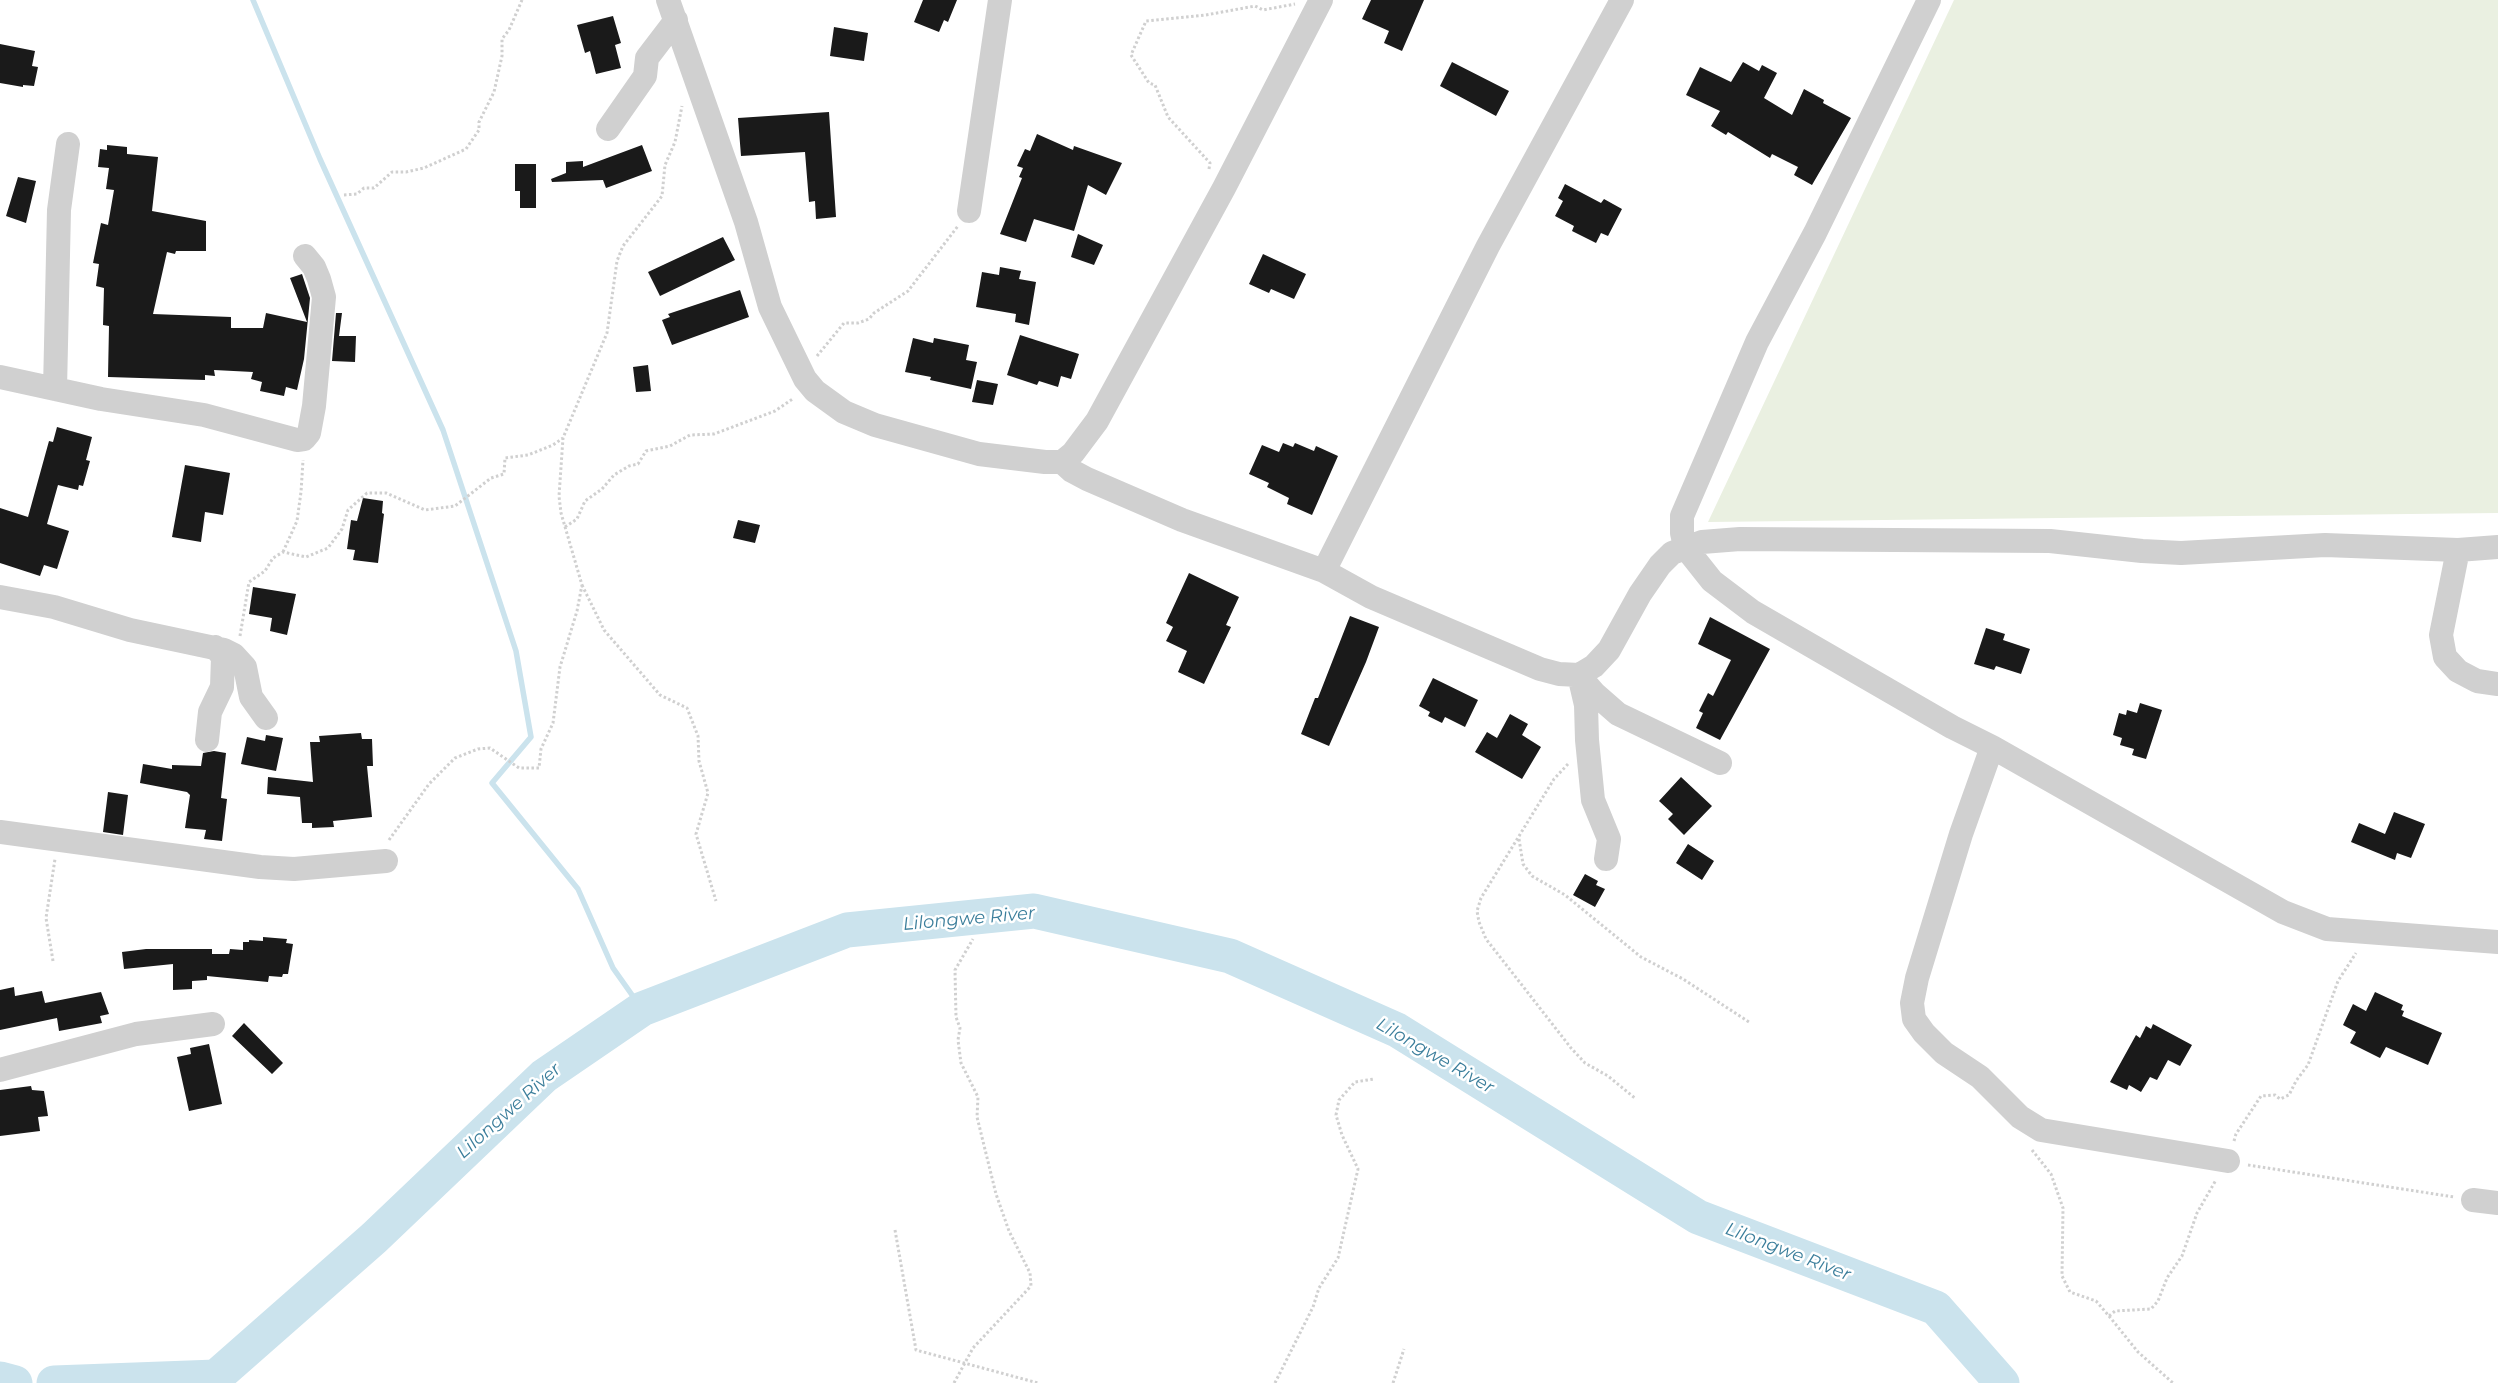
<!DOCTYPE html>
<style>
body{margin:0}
canvas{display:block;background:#fff}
</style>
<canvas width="2498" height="1383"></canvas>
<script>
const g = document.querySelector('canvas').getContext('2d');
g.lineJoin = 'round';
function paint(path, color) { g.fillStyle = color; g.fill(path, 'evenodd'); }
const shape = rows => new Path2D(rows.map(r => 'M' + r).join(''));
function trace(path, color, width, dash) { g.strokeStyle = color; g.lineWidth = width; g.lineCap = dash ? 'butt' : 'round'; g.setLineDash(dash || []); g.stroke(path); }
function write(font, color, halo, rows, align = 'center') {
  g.font = font + ' Montserrat,sans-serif'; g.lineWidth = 5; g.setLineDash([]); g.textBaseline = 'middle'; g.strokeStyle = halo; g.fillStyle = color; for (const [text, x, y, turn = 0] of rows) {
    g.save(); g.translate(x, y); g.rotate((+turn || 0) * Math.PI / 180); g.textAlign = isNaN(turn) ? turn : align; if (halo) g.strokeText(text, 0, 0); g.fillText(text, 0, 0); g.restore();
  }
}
paint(shape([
 [1954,0,2498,0,2498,513,1708,522]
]), '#eaf0e1');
trace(shape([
 [253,0,320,159,443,430,516,651,531,737,492,783,578,889,613,968,642,1009]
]), '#cbe3ed', 5.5);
trace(shape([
 [0,1379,15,1383],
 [54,1383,216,1377,374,1238,544,1076,642,1009,847,930,1034,911,1230,956,1397,1030,1698,1217,1936,1308,2002,1383]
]), '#cbe3ed', 35);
paint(shape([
 [923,0,957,0,948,22,944,20,939,32,914,22],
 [1371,0,1424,0,1402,51,1384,43,1389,31,1362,19],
 [613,16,621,43,615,45,621,68,596,74,590,51,585,53,577,25],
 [834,27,868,33,864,61,830,56],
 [0,44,35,51,32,66,38,67,34,86,23,85,23,87,0,83],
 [1452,62,1509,91,1496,116,1440,86],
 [1743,62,1759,71,1762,65,1777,73,1764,98,1792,115,1804,89,1824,100,1823,103,1851,118,1812,185,1794,175,1798,167,1772,154,1770,158,1728,132,1726,135,1711,126,1720,111,1686,95,1700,67,1731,82],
 [829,112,836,217,816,219,815,201,809,202,805,152,741,156,738,118],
 [1037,134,1073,150,1074,146,1122,163,1106,195,1088,185,1074,231,1034,219,1026,242,1000,234,1022,178,1019,177,1023,168,1017,166,1025,149,1030,151],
 [107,145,127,147,127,154,158,157,152,211,206,221,206,251,176,251,175,254,167,252,153,314,231,317,231,328,263,328,266,313,307,322,290,278,302,274,310,298,304,359,297,390,286,387,284,396,260,391,262,382,251,379,253,372,214,370,215,376,205,375,205,380,108,377,109,326,103,325,104,288,96,286,99,264,93,263,101,223,108,225,114,190,106,189,109,168,98,167,100,149,107,150],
 [642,145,652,171,606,188,603,180,552,182,551,179,566,173,566,162,583,161,583,167],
 [515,164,536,164,536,208,520,208,520,191,515,191],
 [18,177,36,181,26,223,6,216],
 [1565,184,1601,203,1604,199,1622,209,1608,236,1601,233,1596,243,1572,231,1574,226,1555,216,1563,201,1558,198],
 [1078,234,1103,245,1094,265,1071,257],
 [723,237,735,260,660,296,648,272],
 [1263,254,1306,274,1294,299,1271,289,1269,293,1249,284],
 [1000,267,1021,271,1019,279,1036,282,1029,325,1015,322,1016,314,976,307,982,272,999,275],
 [740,290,749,317,672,345,662,320,670,317,668,314],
 [336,313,342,313,339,336,356,336,355,362,332,361],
 [1020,335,1079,354,1071,379,1061,376,1058,387,1039,381,1037,385,1007,375],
 [913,338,933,343,934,338,969,345,966,360,977,362,971,389,930,380,931,377,905,372],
 [648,365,651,391,636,392,633,367],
 [977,380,998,384,993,405,972,402],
 [57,427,92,437,86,460,90,461,83,486,79,485,78,490,58,485,47,524,69,531,57,569,44,565,40,576,0,563,0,508,28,517,49,441,53,442],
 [1283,443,1293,447,1295,443,1314,451,1316,446,1338,456,1312,515,1287,504,1289,498,1267,487,1269,483,1249,474,1262,445,1279,452],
 [185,465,230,473,223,515,205,512,201,542,172,537],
 [363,498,383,501,382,513,384,514,378,563,353,560,355,550,347,549,351,520,357,521],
 [738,520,760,525,755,543,733,538],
 [1189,573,1239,597,1226,625,1231,627,1204,684,1178,672,1187,651,1166,641,1173,627,1166,623],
 [253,587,296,594,287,635,270,631,272,618,249,614],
 [1350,616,1379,627,1366,662,1329,746,1301,734,1315,698,1318,698],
 [1710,617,1770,649,1720,740,1696,728,1703,713,1699,711,1708,693,1713,696,1731,660,1698,644],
 [1986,628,2005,634,2003,640,2030,649,2021,674,1996,666,1994,670,1974,664],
 [1433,678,1478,700,1465,727,1445,717,1442,723,1428,716,1430,712,1419,706],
 [2140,703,2162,710,2146,759,2132,755,2134,749,2120,745,2122,738,2113,735,2119,713,2126,715,2127,710,2137,713],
 [1510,714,1528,724,1522,735,1541,747,1522,779,1475,752,1487,732,1497,738],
 [361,733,362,739,372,739,373,766,367,766,372,817,333,821,334,827,312,828,312,823,302,823,300,797,267,794,268,777,313,782,310,742,320,742,319,736],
 [266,735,283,738,276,771,241,764,247,737,265,741],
 [214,751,226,753,221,798,227,799,222,841,204,839,206,830,185,828,190,795,187,792,140,783,143,764,172,769,172,765,201,766,203,753],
 [1681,777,1712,806,1684,835,1668,819,1673,814,1659,801],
 [108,792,128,795,123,835,103,832],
 [2394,812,2425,824,2411,858,2397,853,2395,860,2351,842,2359,823,2385,834],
 [1688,844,1714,861,1702,880,1676,863],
 [1585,874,1598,881,1596,885,1605,889,1595,907,1573,895],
 [263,937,287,939,286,943,293,944,288,974,283,974,282,977,269,976,268,982,207,976,207,980,192,981,192,989,173,990,173,964,124,969,122,952,146,949,212,949,212,954,229,954,230,949,243,950,243,942,249,942,249,940,263,941],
 [14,987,15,996,42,991,45,1003,101,992,109,1014,100,1016,102,1023,59,1031,57,1018,0,1030,0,990],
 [2375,992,2403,1005,2401,1010,2404,1011,2402,1016,2442,1033,2428,1065,2386,1047,2380,1058,2350,1043,2356,1032,2343,1025,2353,1004,2366,1011],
 [244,1023,283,1063,272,1074,232,1036],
 [2153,1024,2192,1045,2180,1066,2168,1060,2157,1080,2150,1077,2141,1092,2129,1085,2127,1090,2110,1082,2136,1035,2140,1038,2146,1026,2151,1029],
 [209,1044,222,1104,189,1111,177,1057,191,1054,190,1048],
 [31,1086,32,1090,44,1091,48,1116,38,1117,40,1131,0,1136,0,1090]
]), '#1a1a1a');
trace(shape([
 [1209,169,1210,163,1168,117,1155,85,1149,83,1131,55,1146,21,1206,15,1255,6,1263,10,1295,4],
 [344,195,357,194,364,188,374,188,392,172,406,172,424,168,466,149,479,130,479,122,494,92,502,56,502,39,509,30,522,0],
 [817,356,844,323,858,323,869,319,874,313,908,291,958,226],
 [565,527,577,519,585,501,602,489,614,475,629,466,638,464,646,451,670,446,690,435,714,434,775,411,794,398],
 [283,552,297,521,301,492,303,460],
 [582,585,604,630,660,695,687,708,698,736,699,761,708,793,696,834,716,901],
 [240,636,249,582,265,571,273,558,283,552,306,557,328,548,342,529,348,510,367,493,386,493,425,510,455,506,491,478,504,474,505,458,528,455,553,445,563,438],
 [1568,764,1554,779,1481,898,1477,911,1479,922,1486,939,1571,1048,1585,1063,1608,1076,1636,1099],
 [1519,839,1523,864,1532,876,1565,895,1641,957,1683,979,1749,1022],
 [389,840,429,784,455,758,478,749,490,748,519,768,539,768,541,749,553,723,560,667,577,611,582,585,561,513,559,496,563,438,607,333,617,261,623,246,662,196,665,165,675,142,682,106],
 [53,961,46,918,55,859],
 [2234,1141,2236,1134,2261,1096,2275,1095,2280,1099,2289,1095,2296,1081,2308,1065,2338,981,2356,953],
 [2032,1150,2051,1174,2063,1208,2062,1276,2070,1292,2096,1301,2109,1316,2115,1311,2151,1309,2158,1301,2167,1278,2182,1256,2197,1213,2216,1180],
 [2248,1165,2454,1197],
 [895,1230,916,1350,1038,1383],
 [2109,1316,2138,1352,2173,1383],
 [954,1383,973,1348,1031,1286,1030,1273,1009,1231,996,1194,977,1117,978,1097,961,1063,958,1040,960,1028,956,1017,955,970,973,939],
 [1275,1383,1313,1307,1319,1288,1338,1258,1358,1169,1342,1135,1336,1115,1339,1100,1355,1082,1374,1079],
 [1393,1383,1404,1349]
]), '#d0d0d0', 3, [2.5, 2.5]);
trace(shape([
 [668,0,746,222,770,307,805,379,815,391,844,412,875,425,979,454,1045,462,1062,462,1073,453,1097,421,1224,188,1321,0],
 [1929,0,1815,233,1757,342,1682,516,1682,533,1685,547,1712,581,1753,612,1952,727,1992,747,2283,912,2327,929,2498,942],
 [608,129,645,76,647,58,676,20],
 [969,211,1000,0],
 [0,377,101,399,204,415,297,440,304,439,309,433,314,406,324,297,319,279,314,267,305,256],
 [55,389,59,210,68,144],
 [1062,462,1072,471,1087,479,1182,520,1324,571,1371,597,1540,669,1559,674,1579,675,1594,666,1609,650,1640,594,1660,565,1672,553,1702,542,1740,539,2050,541,2142,551,2181,553,2325,545,2458,550,2498,547],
 [2458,550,2441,635,2445,657,2458,671,2477,681,2498,684],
 [1324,571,1488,246,1622,0],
 [0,597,54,607,130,630,224,650,234,655,245,667,251,697,266,718],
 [1579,675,1586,705,1587,740,1593,800,1609,839,1606,859],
 [1580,677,1594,693,1618,714,1720,763],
 [207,740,210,712,222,687,223,657,215,647],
 [1992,747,1961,834,1917,978,1912,1003,1914,1019,1924,1033,1944,1053,1980,1077,2020,1117,2041,1130,2228,1161],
 [0,832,260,867,294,869,386,861],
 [0,1070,136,1034,213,1024],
 [2473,1200,2498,1203]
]), '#d0d0d0', 24);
write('italic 18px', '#3b7e9b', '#fff', [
 ["Lilongwe River",969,919,-5],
 ["Lilongwe River",1435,1056,30],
 ["Lilongwe River",509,1111,-42],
 ["Lilongwe River",1788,1252,21]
]);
</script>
